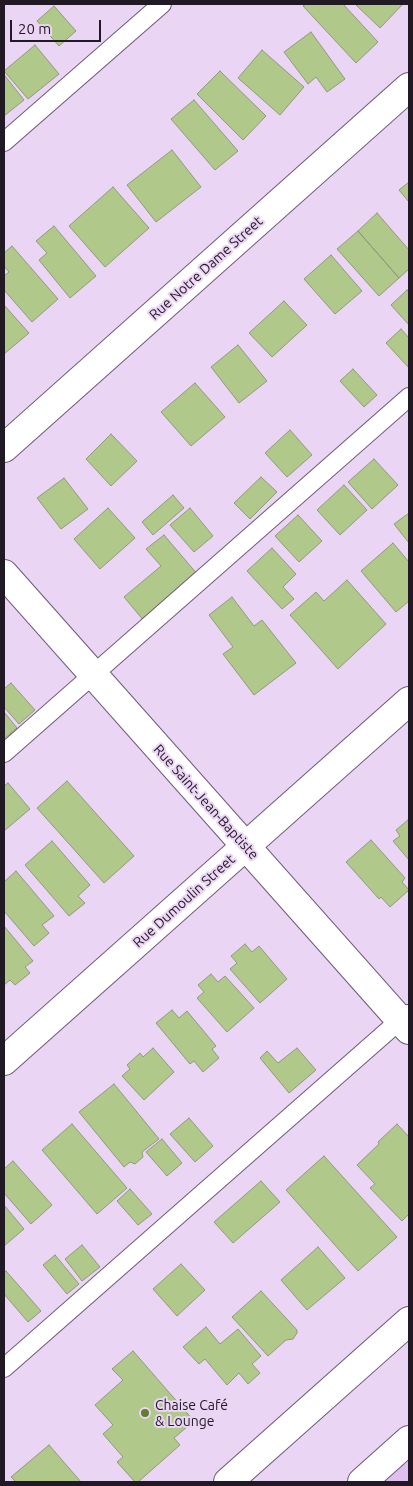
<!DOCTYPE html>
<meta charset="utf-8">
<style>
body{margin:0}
#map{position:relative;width:413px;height:1486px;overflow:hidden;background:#ebd5f4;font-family:Ubuntu,sans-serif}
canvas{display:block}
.frame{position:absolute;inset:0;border:5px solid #211924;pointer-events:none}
.scale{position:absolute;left:10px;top:20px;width:91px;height:22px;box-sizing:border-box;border:2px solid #211924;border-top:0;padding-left:6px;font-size:15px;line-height:18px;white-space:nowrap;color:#211924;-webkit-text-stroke:4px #ebd5f4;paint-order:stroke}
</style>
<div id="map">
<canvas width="413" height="1486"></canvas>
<div class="frame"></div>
<div class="scale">20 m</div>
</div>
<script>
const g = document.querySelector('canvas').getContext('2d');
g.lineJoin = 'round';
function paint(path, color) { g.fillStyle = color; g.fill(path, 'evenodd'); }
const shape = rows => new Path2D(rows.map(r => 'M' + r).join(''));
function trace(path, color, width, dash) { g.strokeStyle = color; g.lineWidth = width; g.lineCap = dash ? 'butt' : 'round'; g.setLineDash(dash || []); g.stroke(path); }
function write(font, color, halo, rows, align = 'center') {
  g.font = font + ' Ubuntu,sans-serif'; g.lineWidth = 4; g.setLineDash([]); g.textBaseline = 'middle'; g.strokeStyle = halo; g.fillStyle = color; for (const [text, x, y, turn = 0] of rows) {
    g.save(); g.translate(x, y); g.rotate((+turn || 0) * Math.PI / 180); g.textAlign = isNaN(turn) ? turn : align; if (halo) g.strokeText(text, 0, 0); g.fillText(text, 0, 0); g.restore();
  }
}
paint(shape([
 [409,1440,409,1482,362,1482]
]), '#dfbfee');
const building = shape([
 [306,4,343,4,378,42,356,63,303,6,306,4],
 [355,4,403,4,380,28,355,4],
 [54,6,76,31,59,46,37,21,54,6],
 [311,32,345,79,327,92,316,77,308,84,284,52,311,32],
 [35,45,59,74,28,99,4,71,35,45],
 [262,50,304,87,280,115,238,78,262,50],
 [220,71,266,116,243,140,197,94,220,71],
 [5,76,24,100,4,116,4,77,5,76],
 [194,100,238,151,215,170,171,119,194,100],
 [172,150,201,187,156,222,127,185,172,150],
 [409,182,409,202,399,190,409,182],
 [113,187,149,228,105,267,69,226,113,187],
 [377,213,409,250,409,269,399,278,358,231,377,213],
 [54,226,96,276,70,298,39,260,47,253,36,241,54,226],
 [358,231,399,278,379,296,337,249,358,231],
 [12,246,58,299,32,322,4,290,4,276,9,272,4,266,4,253,12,246],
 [331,255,362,291,335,314,304,279,331,255],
 [407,290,409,292,409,325,391,305,407,290],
 [284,301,307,325,272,357,249,333,284,301],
 [4,305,29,333,4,354,4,305],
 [401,329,409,338,409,368,386,343,401,329],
 [238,345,267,381,239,403,211,367,238,345],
 [353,369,377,395,364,407,340,381,353,369],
 [195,383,225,417,191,446,161,412,195,383],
 [290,430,312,455,287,477,265,453,290,430],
 [111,434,137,461,111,486,86,459,111,434],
 [374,459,398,485,372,509,348,482,374,459],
 [261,477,277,492,250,519,234,503,261,477],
 [64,478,88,509,61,529,37,498,64,478],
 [344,485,367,510,340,535,317,510,344,485],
 [173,495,184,508,153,535,142,522,173,495],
 [108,508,135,538,100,569,74,539,108,508],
 [190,508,213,536,194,552,170,525,190,508],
 [409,513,409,543,394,524,409,513],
 [298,515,322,541,299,562,275,536,298,515],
 [164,535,198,575,144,621,124,597,161,566,146,549,164,535],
 [393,543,409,562,409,601,396,612,361,571,393,543],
 [272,548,296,574,283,587,294,599,282,609,247,571,272,548],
 [347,580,386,624,338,669,290,615,316,592,324,601,347,580],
 [232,597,254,626,262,620,296,663,254,695,223,654,233,647,209,615,232,597],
 [11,683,35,710,19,724,4,707,4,689,11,683],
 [4,712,17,728,4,739,4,712],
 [67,781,134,856,104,883,37,808,67,781],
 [8,783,30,809,4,831,4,786,8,783],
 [408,820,409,821,409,860,393,841,400,836,396,830,408,820],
 [371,840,405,878,402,882,409,890,390,907,381,897,379,899,346,862,371,840],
 [52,841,90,885,78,896,85,903,69,916,25,865,52,841],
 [16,871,54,916,42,925,49,933,34,946,4,911,4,882,16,871],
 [4,926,33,961,25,967,30,973,15,985,10,980,4,985,4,926],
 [245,944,252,952,259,946,287,979,260,1003,230,969,237,963,231,956,245,944],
 [211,974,218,982,225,976,254,1008,227,1032,197,998,204,992,198,985,211,974],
 [172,1010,179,1018,187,1011,216,1046,212,1049,219,1058,203,1072,194,1061,190,1064,156,1023,172,1010],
 [153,1048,174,1072,144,1100,122,1076,130,1069,127,1065,140,1053,143,1057,153,1048],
 [297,1048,316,1070,289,1093,260,1058,267,1051,278,1063,297,1048],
 [114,1084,159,1139,142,1152,143,1157,135,1164,130,1162,124,1167,79,1112,114,1084],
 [189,1118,213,1146,195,1162,170,1134,189,1118],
 [72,1124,127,1188,97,1214,42,1150,72,1124],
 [397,1124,409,1137,409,1214,402,1221,370,1188,375,1184,357,1165,379,1144,378,1142,397,1124],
 [162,1139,182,1163,167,1176,146,1152,162,1139],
 [324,1156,397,1237,358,1271,286,1190,324,1156],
 [13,1161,52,1205,31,1224,4,1193,4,1169,13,1161],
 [261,1181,280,1202,233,1243,214,1222,261,1181],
 [130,1189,152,1214,138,1225,117,1201,130,1189],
 [4,1205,24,1229,4,1246,4,1205],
 [82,1245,100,1267,82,1281,65,1259,82,1245],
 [318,1247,345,1278,307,1310,281,1280,318,1247],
 [55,1255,79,1284,67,1294,43,1265,55,1255],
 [181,1264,205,1290,177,1316,153,1289,181,1264],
 [6,1271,41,1311,28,1322,4,1294,4,1273,6,1271],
 [261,1291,297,1330,297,1333,293,1339,286,1340,268,1356,232,1317,261,1291],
 [206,1327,220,1344,238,1329,261,1356,252,1364,260,1373,248,1384,239,1373,227,1385,205,1359,199,1364,183,1347,206,1327],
 [133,1351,194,1421,174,1438,180,1445,138,1482,135,1482,117,1462,123,1457,103,1434,113,1425,95,1405,123,1380,112,1369,133,1351],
 [49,1445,81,1482,16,1482,11,1477,49,1445]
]);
paint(building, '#b0c88a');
trace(building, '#8e9a7a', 1);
const service = shape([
 [4,142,162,4],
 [4,753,409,397],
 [4,1368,407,1014]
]);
const minor = shape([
 [4,448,409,87],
 [4,574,409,1030],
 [4,1061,409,701]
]);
const secondary = shape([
 [228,1482,409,1321],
 [362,1482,409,1440]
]);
trace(service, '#6c5974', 20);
trace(minor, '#6c5974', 30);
trace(secondary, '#6c5974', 30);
trace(service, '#fff', 18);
trace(minor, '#fff', 28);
trace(secondary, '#fff', 28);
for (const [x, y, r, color] of [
 [145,1413,5,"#637c2e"]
]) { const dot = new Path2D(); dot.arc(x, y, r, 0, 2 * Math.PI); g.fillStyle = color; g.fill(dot); trace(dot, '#ebd5f4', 2); }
write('14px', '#211924', '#ebd5f4', [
 ["Rue Notre Dame Street",206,268,-42],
 ["Rue Saint-Jean-Baptiste",206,802,48],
 ["Rue Dumoulin Street",184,901,-42]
]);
write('14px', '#211924', '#ebd5f4', [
 ["Chaise Café",155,1405],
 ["& Lounge",155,1421]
], 'left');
</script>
